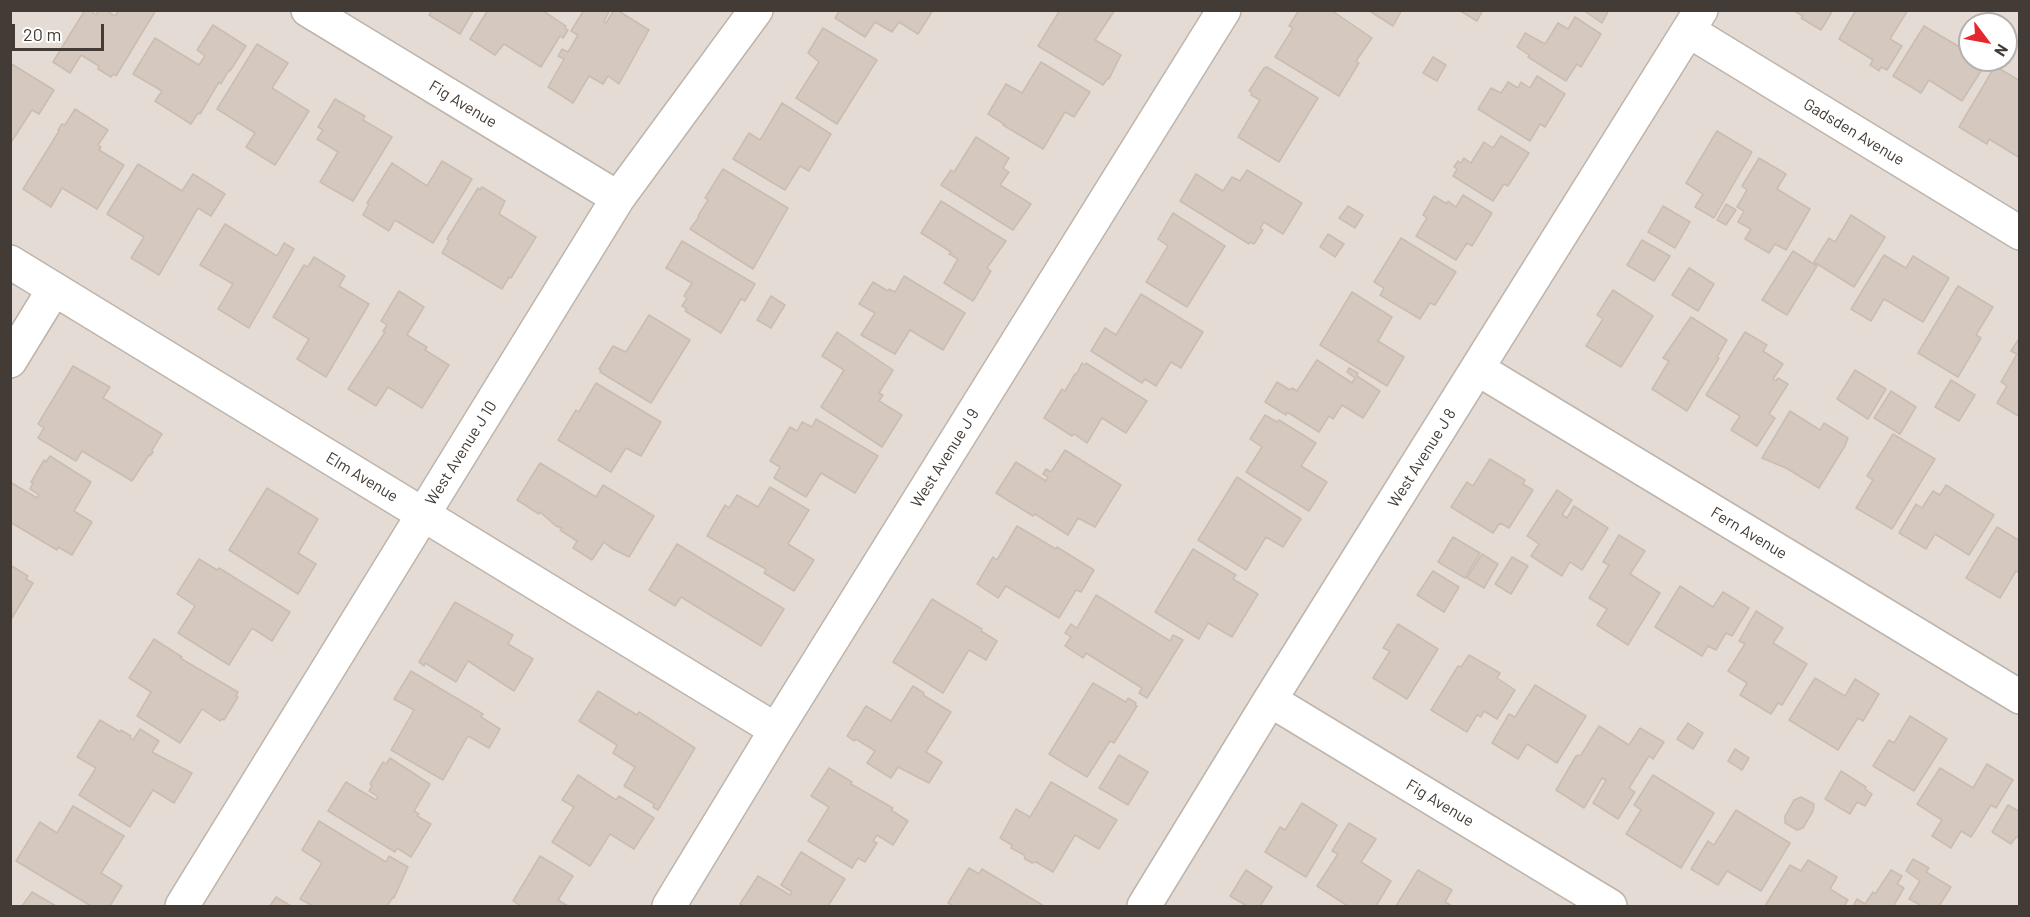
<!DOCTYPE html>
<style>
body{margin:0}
#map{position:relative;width:2030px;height:917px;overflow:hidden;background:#f1ebe5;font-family:Barlow,sans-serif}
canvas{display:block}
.frame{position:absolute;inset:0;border:12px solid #433b35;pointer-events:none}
.north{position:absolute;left:1958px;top:12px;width:60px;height:60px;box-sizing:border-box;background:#fff;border:2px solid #b4b1ae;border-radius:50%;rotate:122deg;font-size:16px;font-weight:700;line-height:24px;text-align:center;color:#433b35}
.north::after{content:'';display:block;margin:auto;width:21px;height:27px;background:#e5282d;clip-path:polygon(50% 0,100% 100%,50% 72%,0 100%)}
.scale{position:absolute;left:12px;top:24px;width:92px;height:27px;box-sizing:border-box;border:3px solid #433b35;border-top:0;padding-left:8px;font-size:18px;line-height:21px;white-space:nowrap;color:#433b35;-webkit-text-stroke:4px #fff;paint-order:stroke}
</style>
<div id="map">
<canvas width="2030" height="917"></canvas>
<div class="frame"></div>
<div class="north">N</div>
<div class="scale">20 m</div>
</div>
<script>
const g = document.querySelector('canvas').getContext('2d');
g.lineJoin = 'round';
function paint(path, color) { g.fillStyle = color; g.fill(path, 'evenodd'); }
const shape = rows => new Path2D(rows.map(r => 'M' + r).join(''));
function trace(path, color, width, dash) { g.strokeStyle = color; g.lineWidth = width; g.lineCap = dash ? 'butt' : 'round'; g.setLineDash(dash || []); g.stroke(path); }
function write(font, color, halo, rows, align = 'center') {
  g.font = font + ' Barlow,sans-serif'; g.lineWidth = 4.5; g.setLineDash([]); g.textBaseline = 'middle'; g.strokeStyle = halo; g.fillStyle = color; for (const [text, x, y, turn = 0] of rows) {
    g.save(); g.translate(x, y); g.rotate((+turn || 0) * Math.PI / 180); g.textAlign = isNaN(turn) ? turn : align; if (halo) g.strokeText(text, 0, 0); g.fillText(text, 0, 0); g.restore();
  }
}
paint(shape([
 [11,11,2019,11,2019,906,11,906],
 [1970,24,2006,24,2006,60,1970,60]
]), '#e4dcd4');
const building = shape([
 [85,10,90,10,96,15,99,10,106,10,115,16,119,10,156,10,116,76,113,74,111,77,98,69,99,66,81,55,70,73,53,62,85,10],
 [432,10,474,10,460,34,429,15,432,10],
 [488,10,542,10,566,26,565,28,568,30,563,38,560,36,541,67,504,44,495,55,470,39,488,10],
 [584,10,610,10,604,21,606,23,614,10,617,10,649,30,619,84,608,76,603,84,589,76,573,103,548,87,564,59,558,56,562,49,568,52,578,35,571,31,584,10],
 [840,10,933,10,918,34,899,22,892,32,875,22,865,37,835,18,840,10],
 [1060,10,1115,10,1095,40,1121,55,1109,79,1108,78,1103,85,1038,46,1060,10],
 [1299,10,1331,10,1372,38,1356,61,1359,63,1339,96,1275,57,1293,28,1289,26,1299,10],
 [1368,10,1402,10,1393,26,1368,10],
 [1463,10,1483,10,1477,21,1462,12,1463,10],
 [1583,10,1609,10,1602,23,1583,10],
 [1793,10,1833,10,1821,30,1801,18,1803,16,1793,10],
 [1856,10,1908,10,1890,39,1902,46,1887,70,1881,67,1879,71,1870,65,1873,60,1839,39,1856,10],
 [1575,17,1601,34,1581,67,1577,64,1566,81,1528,57,1529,55,1517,47,1525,33,1545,44,1558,23,1568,29,1575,17],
 [213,25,246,46,230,71,229,70,221,84,219,82,200,114,198,113,191,124,155,101,162,91,133,74,155,38,199,65,205,56,197,50,213,25],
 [1924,26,1970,53,1970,60,1981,60,1986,63,1962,101,1929,80,1921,93,1893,76,1924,26],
 [823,28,877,60,837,124,796,98,819,62,808,53,823,28],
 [257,44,288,63,272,88,309,111,275,165,246,147,255,133,217,109,257,44],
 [1433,57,1446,65,1437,81,1423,73,1433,57],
 [1041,62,1090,92,1074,117,1065,112,1043,149,1003,125,1004,124,988,114,1006,84,1022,93,1041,62],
 [10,63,54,90,39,114,32,110,10,144,10,63],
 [1995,66,2020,81,2020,158,1989,139,1987,144,1959,127,1995,66],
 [1267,67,1318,98,1279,162,1238,137,1260,100,1251,95,1252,93,1249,91,1264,68,1267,67],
 [1537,76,1565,94,1545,127,1540,124,1530,141,1478,109,1491,88,1501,93,1508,82,1518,88,1521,82,1530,88,1537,76],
 [335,99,365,116,363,120,392,137,353,201,320,182,338,152,317,139,323,130,318,127,335,99],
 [782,103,831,134,809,171,800,166,785,190,733,159,749,133,760,140,782,103],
 [75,109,108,130,98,145,101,147,99,150,124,165,97,209,62,188,51,207,23,189,59,131,58,130,62,124,65,125,75,109],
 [1717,131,1752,152,1714,218,1695,207,1703,194,1686,183,1717,131],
 [1501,136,1529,153,1508,186,1504,184,1493,201,1453,176,1457,169,1454,167,1458,161,1461,163,1464,158,1471,163,1484,142,1493,148,1501,136],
 [976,137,1009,158,1003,168,1009,172,1000,185,1031,204,1013,230,941,185,951,170,954,172,976,137],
 [1759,158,1786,174,1777,189,1810,209,1786,250,1775,244,1769,253,1745,239,1751,229,1738,222,1744,211,1737,207,1747,190,1742,186,1759,158],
 [442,161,472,179,433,243,395,220,389,231,363,215,369,204,367,203,392,163,427,186,442,161],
 [138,164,182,191,193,174,225,194,211,216,198,208,159,275,131,258,144,237,107,214,138,164],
 [723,169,788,208,753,269,690,229,699,217,698,216,708,200,705,198,723,169],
 [1247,170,1302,203,1283,234,1264,222,1260,229,1263,230,1254,244,1250,242,1249,244,1180,201,1196,174,1223,191,1232,177,1240,181,1247,170],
 [482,187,505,201,499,214,536,237,511,278,509,277,502,289,442,253,449,240,447,239,478,188,480,190,482,187],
 [1463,195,1492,213,1472,246,1467,243,1456,260,1416,236,1427,218,1423,215,1434,196,1447,204,1448,201,1456,207,1463,195],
 [941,201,1006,241,987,268,991,271,973,301,944,283,958,259,949,254,951,252,921,233,941,201],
 [1726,204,1736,210,1726,225,1717,220,1726,204],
 [1348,206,1363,215,1355,228,1339,218,1348,206],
 [1663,206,1690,222,1675,248,1648,232,1663,206],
 [1173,213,1225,246,1187,307,1146,282,1168,246,1158,239,1173,213],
 [1851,215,1885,237,1854,287,1814,262,1829,238,1835,242,1851,215],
 [225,224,277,256,284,243,294,249,249,328,218,309,233,284,200,265,225,224],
 [1328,234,1344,244,1335,257,1320,247,1328,234],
 [1401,238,1456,272,1435,305,1430,303,1420,319,1380,295,1384,288,1374,282,1401,238],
 [1642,240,1670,256,1654,281,1627,265,1642,240],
 [682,241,755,284,745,301,741,299,721,333,685,311,687,309,682,306,687,298,684,296,692,283,666,268,682,241],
 [1793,251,1817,266,1787,315,1762,300,1793,251],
 [1884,255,1906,268,1913,256,1949,278,1923,322,1884,299,1871,321,1851,309,1884,255],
 [314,257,345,276,339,286,369,304,326,377,297,359,309,339,273,317,304,265,308,267,314,257],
 [1689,268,1714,284,1698,311,1672,295,1689,268],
 [904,276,965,313,943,350,910,330,895,354,861,335,875,313,859,304,873,282,888,291,889,289,895,292,904,276],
 [1958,286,1993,307,1976,335,1981,338,1958,377,1918,353,1958,286],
 [1613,290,1653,316,1621,367,1586,346,1603,319,1597,315,1613,290],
 [399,291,424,307,407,335,427,347,425,350,449,365,422,408,388,387,376,406,348,389,385,332,383,331,387,325,381,321,399,291],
 [1352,292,1392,317,1378,341,1404,357,1387,386,1320,345,1352,292],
 [1141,294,1203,332,1181,368,1171,362,1156,386,1145,379,1142,383,1091,351,1105,328,1116,335,1141,294],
 [771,296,785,305,771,328,757,320,771,296],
 [649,315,690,340,651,403,600,372,601,370,599,369,613,346,626,352,649,315],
 [1691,317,1727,340,1717,357,1719,358,1687,411,1652,389,1669,361,1663,358,1691,317],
 [837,332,893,370,879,393,883,395,879,401,902,415,882,447,821,407,844,370,822,356,837,332],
 [1745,332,1767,345,1763,351,1783,364,1773,379,1776,381,1778,378,1788,384,1769,414,1775,418,1757,446,1731,430,1740,416,1706,395,1745,332],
 [2020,337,2020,417,1997,403,2007,386,2001,382,2017,354,2011,351,2020,337],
 [1317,360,1352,383,1355,378,1347,372,1349,368,1358,373,1357,376,1380,391,1363,418,1342,405,1333,419,1329,416,1319,432,1287,412,1286,415,1265,402,1277,382,1290,390,1292,388,1297,391,1317,360],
 [1082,363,1085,365,1086,363,1147,401,1126,433,1102,418,1087,443,1074,434,1072,436,1044,418,1062,389,1065,391,1075,374,1076,375,1082,363],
 [73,366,110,387,103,398,162,434,152,450,153,452,150,456,149,455,132,481,82,451,76,461,38,438,44,428,38,424,73,366],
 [1855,370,1886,389,1868,419,1837,399,1855,370],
 [1951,380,1975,395,1959,421,1935,407,1951,380],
 [596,383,661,422,641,456,626,448,611,472,558,440,576,410,579,412,596,383],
 [1891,391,1916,407,1900,434,1874,418,1891,391],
 [1790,411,1820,430,1824,423,1848,438,1845,446,1819,488,1786,468,1762,458,1790,411],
 [1265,415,1277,422,1279,420,1316,443,1301,466,1327,482,1309,511,1246,472,1262,447,1250,439,1265,415],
 [816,419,878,456,855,493,821,473,806,497,774,478,780,467,770,461,790,427,797,431,802,422,812,427,816,419],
 [1893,434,1935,459,1892,529,1856,508,1873,480,1867,476,1893,434],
 [1065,450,1121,485,1095,527,1078,518,1068,535,1035,514,1033,516,996,493,1016,462,1046,481,1048,477,1043,474,1046,469,1051,472,1065,450],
 [50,456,91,482,74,511,92,522,72,555,58,547,57,550,10,522,10,482,37,498,39,495,30,489,33,483,31,482,44,460,46,462,50,456],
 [1490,459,1525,480,1523,484,1533,490,1509,528,1500,523,1493,533,1451,507,1467,482,1473,486,1490,459],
 [540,463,596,497,603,485,654,516,629,557,611,548,604,542,592,560,573,548,577,541,560,530,562,528,556,526,540,512,539,514,517,500,540,463],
 [1237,477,1301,519,1283,547,1266,537,1246,570,1198,540,1237,477],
 [1946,485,1994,515,1969,555,1935,534,1926,549,1899,533,1916,504,1922,508,1933,491,1940,495,1946,485],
 [770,487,809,510,788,544,814,560,794,591,764,573,766,569,707,536,725,505,729,508,737,495,758,507,770,487],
 [267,488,318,519,298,553,316,564,298,594,229,550,267,488],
 [1557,490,1572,500,1562,515,1567,518,1574,506,1608,528,1582,570,1570,562,1562,576,1531,556,1539,544,1527,536,1557,490],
 [1017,526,1056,549,1057,547,1094,570,1081,592,1076,590,1059,618,1006,586,998,598,977,584,993,557,997,560,1017,526],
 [1997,527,2020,541,2020,573,2016,571,2000,598,1966,578,1997,527],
 [1619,535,1645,551,1630,574,1660,593,1628,645,1597,625,1607,609,1589,598,1609,565,1603,562,1619,535],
 [1453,537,1480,553,1465,578,1438,562,1453,537],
 [677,544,784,609,761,646,681,597,675,606,649,590,677,544],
 [1193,549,1236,575,1233,579,1258,594,1232,637,1208,623,1199,639,1155,612,1193,549],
 [1482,554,1498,564,1484,588,1467,578,1482,554],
 [1512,557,1528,566,1511,594,1495,584,1512,557],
 [199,559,217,570,219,568,290,612,272,641,252,628,229,665,178,633,195,606,177,594,199,559],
 [10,565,28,576,26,579,33,583,12,618,10,565],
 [1433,571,1459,587,1444,612,1417,595,1433,571],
 [1680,586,1713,607,1723,592,1749,608,1732,636,1726,633,1716,650,1708,646,1702,656,1655,627,1680,586],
 [1096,595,1170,641,1173,635,1183,640,1147,698,1139,693,1142,688,1086,653,1083,658,1065,646,1071,637,1065,633,1071,624,1077,628,1096,595],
 [932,599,982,629,981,631,997,641,986,660,969,650,943,693,893,662,932,599],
 [455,602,513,635,508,644,533,659,514,691,468,661,456,682,425,663,424,666,419,662,455,602],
 [1756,611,1783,628,1773,643,1807,664,1782,705,1778,703,1771,714,1740,695,1747,683,1728,671,1745,644,1739,641,1756,611],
 [1398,624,1438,649,1407,699,1373,678,1390,651,1383,648,1398,624],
 [154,639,182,657,180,658,238,692,236,696,238,697,224,720,222,719,220,721,202,709,180,743,137,716,151,692,129,678,154,639],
 [1469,655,1500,673,1497,678,1515,690,1497,719,1484,711,1481,717,1477,715,1467,732,1431,710,1458,666,1461,667,1469,655],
 [411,671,483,714,481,717,500,729,489,748,468,736,443,780,391,750,414,710,394,699,411,671],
 [1815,678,1845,696,1855,679,1879,694,1863,721,1858,718,1838,750,1789,720,1815,678],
 [1093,683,1126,702,1128,698,1136,703,1135,705,1137,706,1114,743,1110,741,1087,777,1049,754,1093,683],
 [1535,685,1586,716,1557,763,1527,744,1518,759,1492,743,1509,714,1515,717,1535,685],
 [913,686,924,693,923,695,951,712,926,752,942,762,929,783,898,767,891,778,867,763,875,751,856,739,854,741,847,736,866,706,891,721,913,686],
 [598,691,637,715,639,712,695,748,658,810,653,807,654,804,624,786,635,767,613,753,617,745,579,721,598,691],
 [1910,716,1947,739,1914,791,1873,766,1889,740,1894,743,1910,716],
 [100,720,120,732,121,730,131,736,130,738,133,740,140,729,159,741,152,752,192,773,174,803,153,790,130,827,79,795,96,768,77,757,100,720],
 [1688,723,1703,733,1693,749,1677,739,1688,723],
 [1599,726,1629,745,1640,728,1664,742,1653,759,1649,756,1629,788,1635,792,1618,819,1593,803,1606,780,1602,778,1584,808,1556,790,1576,756,1581,755,1599,726],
 [1735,749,1749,758,1742,770,1728,761,1735,749],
 [1119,755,1148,772,1128,805,1099,788,1119,755],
 [390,758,430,784,414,811,419,814,417,816,431,824,411,857,397,848,395,852,328,811,346,782,376,800,378,797,369,791,372,786,370,784,383,762,386,764,390,758],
 [1987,764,2013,780,1996,808,1991,805,1971,837,1961,831,1951,848,1932,836,1942,820,1917,804,1940,768,1973,788,1987,764],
 [829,768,852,782,851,784,893,808,891,810,908,821,893,845,877,835,873,841,877,843,865,862,858,858,852,868,808,841,829,807,811,796,829,768],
 [1841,771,1866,787,1865,789,1872,794,1865,806,1857,802,1850,814,1825,799,1841,771],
 [578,775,616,800,619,796,654,818,634,849,610,834,590,866,552,842,574,807,562,800,578,775],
 [1653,775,1714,813,1681,868,1626,834,1641,810,1634,805,1653,775],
 [1051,782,1117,820,1099,849,1075,835,1053,872,1036,862,1032,863,1025,859,1024,855,1011,848,1012,845,1000,838,1016,809,1030,817,1051,782],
 [1801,797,1814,804,1813,811,1803,828,1797,830,1785,823,1785,816,1794,800,1801,797],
 [1302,803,1337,825,1306,877,1265,852,1280,827,1285,830,1302,803],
 [2008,805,2020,812,2020,844,2019,838,2016,837,2011,844,1992,832,2008,805],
 [73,806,124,836,101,873,122,886,110,906,91,906,16,861,40,822,57,833,73,806],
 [1736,810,1790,843,1761,891,1727,871,1718,885,1691,869,1708,841,1714,845,1736,810],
 [319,821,386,862,389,856,408,867,394,898,393,897,387,906,313,906,300,899,322,863,302,850,319,821],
 [1349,823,1376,839,1361,862,1391,881,1376,906,1345,906,1346,905,1317,886,1338,854,1332,851,1349,823],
 [801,852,845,879,828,906,744,906,740,904,758,876,790,895,792,892,781,885,801,852],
 [540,856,573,876,558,900,568,906,518,906,519,905,513,901,540,856],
 [1913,859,1929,868,1926,872,1951,887,1939,906,1922,906,1909,899,1920,881,1906,871,1913,859],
 [1808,860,1837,877,1830,889,1848,900,1844,906,1765,906,1790,865,1801,871,1808,860],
 [969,868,979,874,982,869,1044,906,953,906,948,903,969,868],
 [1246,870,1272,887,1260,906,1247,906,1230,896,1246,870],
 [1418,870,1452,890,1445,902,1452,906,1396,906,1418,870],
 [1891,870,1902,876,1897,884,1904,888,1894,905,1897,906,1853,906,1857,899,1865,904,1873,892,1875,894,1891,870],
 [32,892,56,906,22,906,32,892],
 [276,897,291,906,270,906,276,897]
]);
paint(building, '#d4c8bf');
trace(building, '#cbbcb0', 1.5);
const minor = shape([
 [308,10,618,198],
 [1689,31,2020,233],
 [10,262,776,730],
 [10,361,54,289],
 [1478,369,2020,697],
 [1270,700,1610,906],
 [182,906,618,198,756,10],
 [669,906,776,730,1224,10],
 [1144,906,1270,700,1701,10]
]);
trace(minor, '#beb4ac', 36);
trace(minor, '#fff', 33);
write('16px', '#433b35', '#fff', [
 ["Fig Avenue",463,104,31],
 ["Gadsden Avenue",1854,132,31],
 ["West Avenue J 10",461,453,-58],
 ["West Avenue J 9",945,458,-58],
 ["West Avenue J 8",1422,458,-58],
 ["Elm Avenue",362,477,31],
 ["Fern Avenue",1749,533,31],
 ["Fig Avenue",1440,803,31]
]);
</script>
